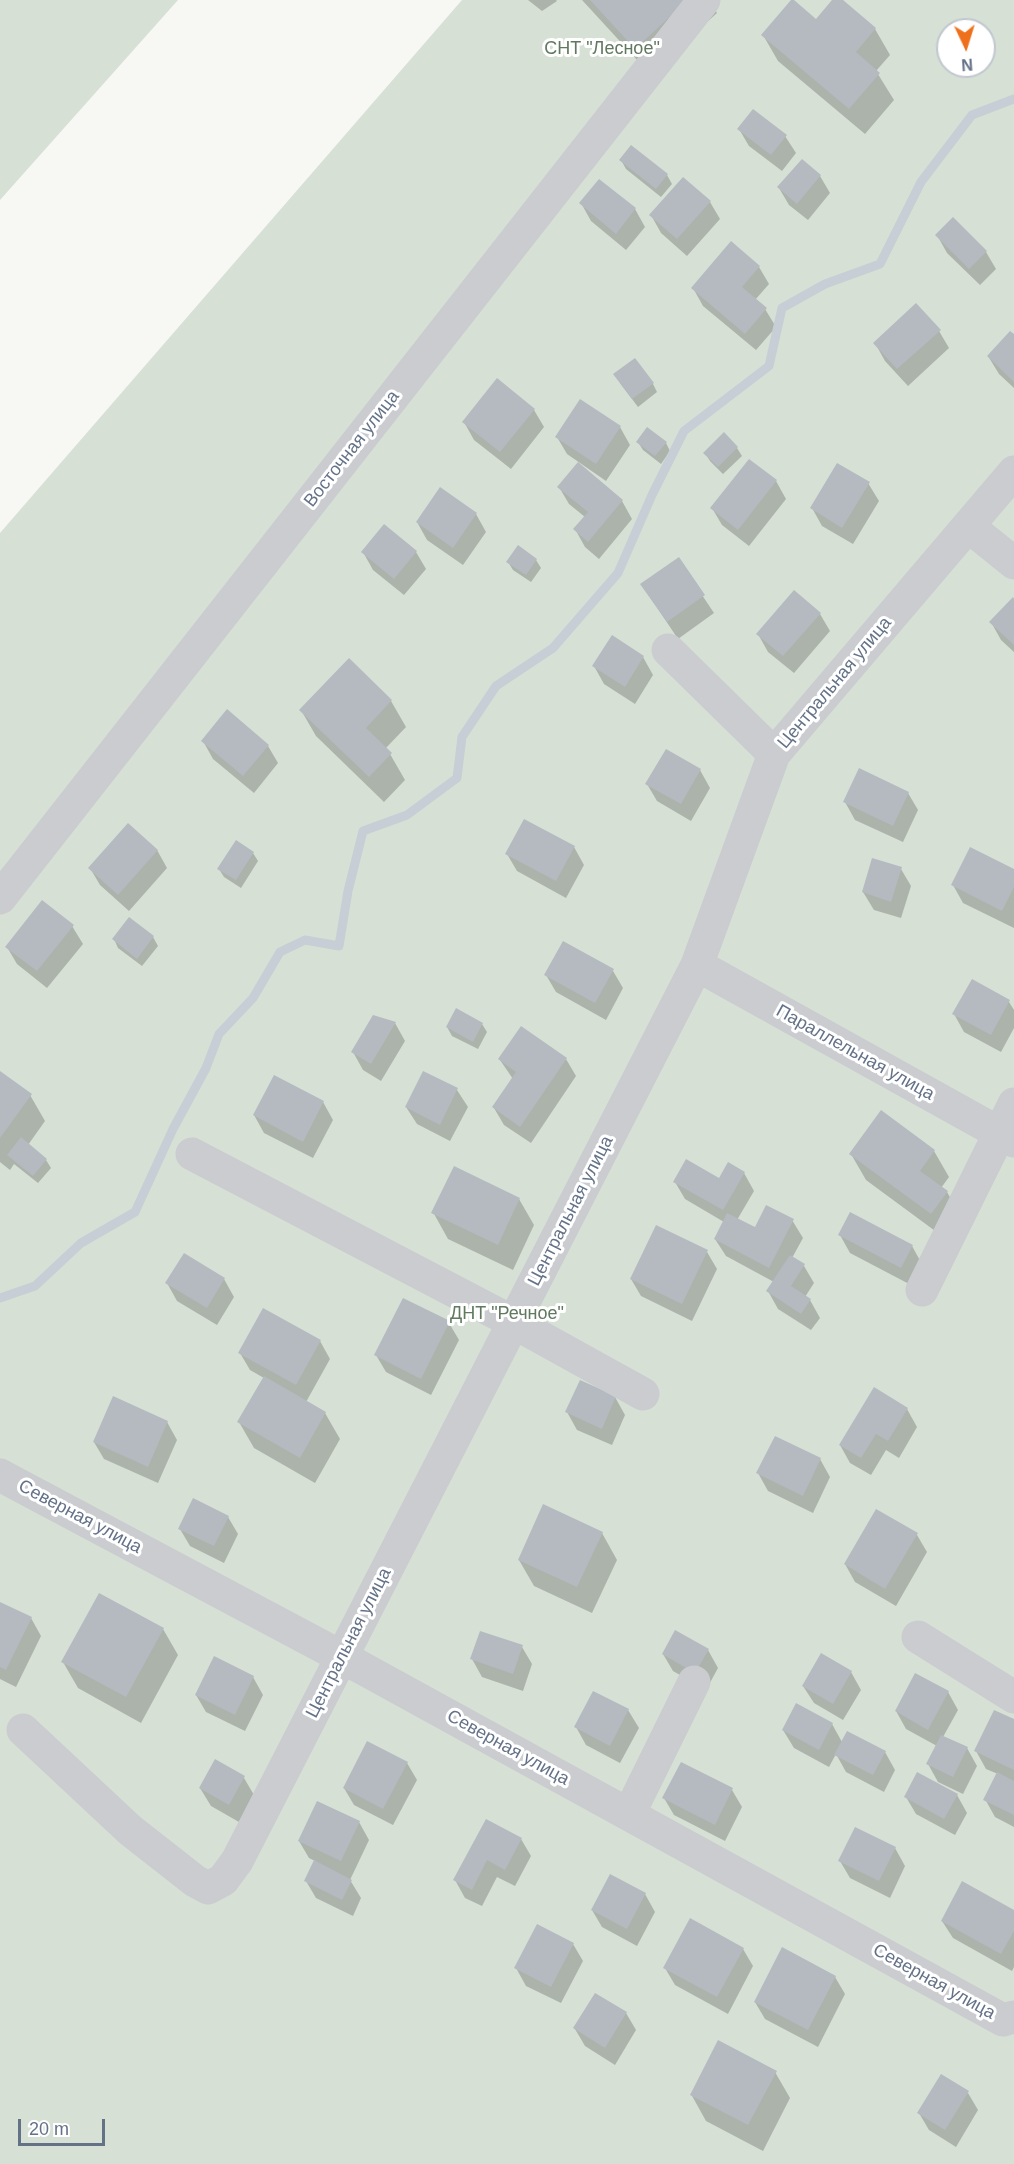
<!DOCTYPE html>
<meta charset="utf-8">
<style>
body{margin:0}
#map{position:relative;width:1014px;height:2164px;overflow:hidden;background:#f7f7f4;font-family:Arial,sans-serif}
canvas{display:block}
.north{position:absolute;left:936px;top:18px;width:60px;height:60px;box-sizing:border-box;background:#fff;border:2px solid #c1c7cf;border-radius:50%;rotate:176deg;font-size:16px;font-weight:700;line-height:24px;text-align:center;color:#647287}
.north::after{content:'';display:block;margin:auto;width:21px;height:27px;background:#ef701c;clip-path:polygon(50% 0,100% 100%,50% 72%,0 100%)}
.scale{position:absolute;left:18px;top:2119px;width:87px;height:27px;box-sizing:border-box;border:3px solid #647287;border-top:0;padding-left:8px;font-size:18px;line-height:21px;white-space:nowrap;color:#647287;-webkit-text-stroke:4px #fff;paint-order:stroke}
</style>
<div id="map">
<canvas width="1014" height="2164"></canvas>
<div class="north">N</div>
<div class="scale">20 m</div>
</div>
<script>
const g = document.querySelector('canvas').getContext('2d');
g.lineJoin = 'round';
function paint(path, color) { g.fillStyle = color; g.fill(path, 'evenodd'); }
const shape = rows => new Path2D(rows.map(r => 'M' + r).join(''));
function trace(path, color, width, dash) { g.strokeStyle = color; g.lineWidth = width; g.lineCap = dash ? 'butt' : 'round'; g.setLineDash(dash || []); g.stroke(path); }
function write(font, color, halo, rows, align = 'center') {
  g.font = font + ' Arial,sans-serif'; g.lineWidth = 6; g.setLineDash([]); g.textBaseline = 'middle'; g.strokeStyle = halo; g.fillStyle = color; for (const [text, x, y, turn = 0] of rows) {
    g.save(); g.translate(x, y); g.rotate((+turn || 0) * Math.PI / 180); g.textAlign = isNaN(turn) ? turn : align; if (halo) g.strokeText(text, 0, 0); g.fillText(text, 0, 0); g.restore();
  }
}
paint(shape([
 [0,0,178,0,0,200],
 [462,0,1014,0,1014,2164,0,2164,0,533],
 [948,30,984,30,984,66,948,66]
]), '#d7e0d5');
paint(shape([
 [528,0,556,0,557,1,542,11],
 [582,0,709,0,717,13,650,74],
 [834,0,840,0,875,29,890,55,876,71,894,100,865,134,778,61,763,35,816,21],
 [739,129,785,136,796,153,782,171,749,146],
 [621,160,667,175,672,184,661,197,626,169],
 [820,176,830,193,808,220,789,205,779,188],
 [600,181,635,209,645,227,626,250,591,221,581,203],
 [710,202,720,219,687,256,661,233,651,215],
 [937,235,986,252,996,269,980,285,947,253],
 [759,267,769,284,755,300,765,309,776,327,756,350,703,306,693,288],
 [939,331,949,348,908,386,885,361,875,343],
 [1014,336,1014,388,999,374,988,356],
 [620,383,653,384,657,392,638,407],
 [534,410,544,427,511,469,474,440,464,422],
 [620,427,630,445,606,481,567,454,557,437],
 [638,442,666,443,670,451,661,464,643,450],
 [737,448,742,456,723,474,710,461,705,453],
 [578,464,622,501,632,519,599,559,585,547,575,529,585,517,569,504,559,487],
 [776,481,786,499,749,546,722,525,712,508],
 [868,483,879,501,853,544,822,526,812,508],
 [476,514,486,532,463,565,427,540,417,522],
 [363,552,416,552,426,569,404,595,373,570],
 [678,559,714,613,678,639,642,585],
 [536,560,541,568,531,582,513,570,508,562],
 [1014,601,1014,652,1001,640,991,622],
 [820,614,830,631,794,673,768,652,758,634],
 [643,657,653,675,635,704,604,684,594,666],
 [349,660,391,701,406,727,385,749,390,754,405,780,384,802,316,736,301,710],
 [203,741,268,746,278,763,254,793,213,759],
 [700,770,710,788,691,821,657,801,647,784],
 [908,793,918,810,903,842,855,820,845,802],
 [574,847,584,865,566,898,517,871,507,854],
 [157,850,167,868,129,911,100,885,90,868],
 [253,853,258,861,241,888,224,877,219,869],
 [901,869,911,886,901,918,874,910,863,892],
 [1014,871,1014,928,963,903,953,885],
 [72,926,83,944,47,988,17,964,7,947],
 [153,937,158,946,142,966,118,948,114,939],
 [564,943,613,971,623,988,606,1020,556,992,546,975],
 [1009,1002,1014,1010,1014,1028,1001,1052,964,1032,954,1014],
 [395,1023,405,1041,381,1081,363,1070,353,1052],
 [482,1024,487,1032,478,1049,452,1036,447,1027],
 [566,1059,576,1076,531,1143,504,1125,494,1108,513,1079,500,1060],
 [0,1073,30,1095,45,1121,28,1145,46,1160,51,1168,38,1183,14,1164,10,1170,0,1162],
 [423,1073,457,1090,468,1107,450,1141,417,1124,406,1107],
 [323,1102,333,1120,313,1158,264,1133,254,1115],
 [934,1151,949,1177,941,1188,947,1192,962,1218,946,1239,866,1180,851,1154],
 [744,1173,754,1191,737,1220,756,1229,792,1220,803,1238,792,1258,804,1266,814,1283,805,1297,810,1300,820,1318,811,1330,778,1309,768,1291,774,1282,726,1256,715,1239,724,1222,685,1199,675,1182,719,1180],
 [519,1199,534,1225,513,1270,448,1239,433,1212],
 [840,1235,912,1246,922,1264,911,1285,850,1253],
 [707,1252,717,1269,692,1321,641,1296,631,1279],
 [184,1255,224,1279,234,1297,217,1325,177,1301,167,1283],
 [449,1323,459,1340,431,1395,386,1372,376,1355],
 [320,1341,330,1359,306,1402,325,1413,340,1439,315,1483,254,1448,239,1422,264,1378,250,1370,240,1353],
 [874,1389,907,1409,917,1427,899,1458,886,1450,871,1475,850,1463,840,1445],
 [615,1397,625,1415,612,1445,577,1430,567,1412],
 [167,1422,177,1440,158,1483,104,1459,94,1442],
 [820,1459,830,1477,813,1513,768,1491,758,1473],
 [877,1511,917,1535,927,1552,896,1606,855,1582,845,1564],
 [228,1517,238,1534,224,1563,190,1546,180,1529],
 [602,1533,617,1560,592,1613,534,1586,519,1560],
 [0,1604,31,1618,41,1636,16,1687,0,1679],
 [163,1629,178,1655,141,1723,78,1688,63,1662],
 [522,1647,532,1664,523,1691,482,1677,472,1659],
 [708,1650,718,1668,706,1690,673,1671,663,1654],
 [851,1672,861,1690,843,1720,814,1703,803,1686],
 [253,1677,263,1695,245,1731,206,1712,196,1695],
 [948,1692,958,1710,943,1737,967,1748,977,1766,963,1794,938,1782,928,1764,937,1746,906,1729,896,1711],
 [594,1693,628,1710,639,1728,620,1763,586,1745,576,1727],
 [1014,1721,1014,1827,995,1817,985,1799,998,1774,986,1769,976,1751],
 [832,1724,842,1742,885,1752,895,1770,884,1792,846,1772,836,1754,829,1767,794,1748,783,1730],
 [407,1763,417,1780,393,1825,354,1805,344,1788],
 [244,1778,254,1795,239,1822,211,1806,200,1788],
 [732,1790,742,1807,725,1841,674,1815,664,1798],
 [957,1795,967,1813,955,1835,916,1814,906,1797],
 [487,1821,521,1839,531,1856,515,1886,497,1877,482,1906,465,1898,455,1880],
 [359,1822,369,1840,350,1880,361,1898,353,1916,316,1898,306,1881,315,1861,309,1858,299,1841],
 [856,1829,895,1848,905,1866,890,1898,850,1878,840,1861],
 [645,1894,655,1912,637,1946,602,1927,592,1910],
 [1014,1912,1014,1967,1012,1971,953,1938,942,1921],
 [573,1944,583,1961,561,2003,526,1986,516,1968],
 [743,1949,753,1966,728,2014,675,1985,665,1968],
 [835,1977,845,1994,818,2047,765,2019,755,2002],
 [626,2013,636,2030,615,2065,585,2046,575,2029],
 [775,2072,790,2098,763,2151,706,2121,691,2094],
 [968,2093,978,2110,956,2147,929,2130,919,2113]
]), '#0003');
trace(shape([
 [0,1298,35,1286,81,1243,135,1212,173,1129,206,1068,219,1034,253,998,280,952,305,940,339,946,348,891,363,831,407,815,457,778,462,737,496,686,553,648,618,573,652,495,684,431,769,366,782,308,825,284,880,264,921,182,972,115,1014,99]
]), '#c7ced5', 9);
paint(shape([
 [590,0,688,0,635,49],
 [791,0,794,0,816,19,832,0,843,0,876,28,856,52,880,73,849,109,761,35],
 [753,109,787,135,771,155,737,129],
 [631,145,668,174,656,189,619,160],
 [802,159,821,175,797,204,777,187],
 [683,177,711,201,677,239,649,215],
 [599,179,636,208,616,234,579,203],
 [953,217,987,251,969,269,935,235],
 [731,241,760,266,742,287,767,308,745,334,691,288],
 [916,303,941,330,897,369,873,343],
 [1010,331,1014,334,1014,382,987,356],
 [635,358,654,383,632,399,613,374],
 [497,378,535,409,500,452,462,422],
 [580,399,621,426,596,464,555,437],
 [647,427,667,442,655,456,636,442],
 [724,432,738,447,718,467,703,453],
 [749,459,777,480,738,530,710,508],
 [578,462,623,500,588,542,573,529,588,512,557,487],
 [837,463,870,482,842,528,810,508],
 [440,487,477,513,453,548,416,522],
 [384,524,417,551,394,579,361,552],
 [518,545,537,559,526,575,506,562],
 [679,557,705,595,667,622,640,584],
 [794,590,821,613,783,656,756,634],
 [1013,597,1014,599,1014,645,989,622],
 [612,635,644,656,625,687,592,666],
 [349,658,392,700,366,728,392,753,369,777,299,710],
 [227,709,269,745,243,776,201,741],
 [666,749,701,769,681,804,645,784],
 [859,768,909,792,893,826,843,802],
 [524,819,575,846,556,881,505,854],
 [128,823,158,850,118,895,88,868],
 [236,840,254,852,236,880,217,869],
 [970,847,1014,869,1014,887,1002,911,951,885],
 [872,858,902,867,891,902,862,892],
 [42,900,74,925,37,971,5,947],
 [129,917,154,936,137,959,112,939],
 [563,941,614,969,595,1003,544,975],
 [972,979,1010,1000,991,1035,952,1014],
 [456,1008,483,1023,473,1042,446,1027],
 [373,1015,396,1022,371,1064,351,1052],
 [521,1026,567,1058,520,1127,492,1107,516,1072,498,1059],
 [0,1071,32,1094,0,1138],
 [423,1071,458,1088,440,1125,405,1107],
 [274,1075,324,1101,303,1142,253,1115],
 [881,1110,935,1150,920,1171,948,1191,931,1214,849,1154],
 [21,1137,47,1159,33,1176,7,1155],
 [686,1159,719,1178,728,1162,745,1172,723,1210,673,1182],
 [454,1166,520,1198,498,1245,431,1213],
 [766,1205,794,1219,769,1268,714,1239,727,1213,755,1227],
 [850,1212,913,1245,901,1268,838,1235],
 [656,1225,708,1250,682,1304,630,1279],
 [184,1253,225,1278,207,1308,165,1283],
 [790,1255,805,1264,791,1286,811,1299,801,1314,766,1291],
 [403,1298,450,1321,421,1379,374,1355],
 [263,1308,321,1340,296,1385,238,1353],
 [264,1376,326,1412,300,1458,237,1422],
 [580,1380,616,1396,602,1429,565,1412],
 [874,1387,908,1408,888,1441,876,1434,861,1458,839,1445],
 [113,1396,168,1421,148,1467,93,1442],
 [775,1436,821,1458,803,1496,756,1473],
 [193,1498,229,1516,214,1546,178,1529],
 [543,1504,603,1532,577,1587,518,1560],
 [876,1509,918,1533,885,1589,844,1564],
 [99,1593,164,1628,126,1697,61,1662],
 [0,1602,32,1617,6,1670,0,1667],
 [675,1630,709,1649,695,1673,662,1654],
 [480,1631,523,1645,513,1674,470,1659],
 [821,1653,852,1671,833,1704,802,1686],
 [214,1656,254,1676,235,1715,195,1695],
 [915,1673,949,1691,928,1730,895,1711],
 [593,1691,629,1709,610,1746,574,1727],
 [796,1703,833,1723,819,1750,782,1730],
 [994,1710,1014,1719,1014,1770,974,1751],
 [847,1731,886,1751,873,1775,834,1755],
 [941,1735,968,1747,953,1777,926,1764],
 [367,1741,408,1762,383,1809,343,1788],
 [215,1759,245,1776,229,1805,199,1788],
 [681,1762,733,1788,715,1825,662,1798],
 [917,1772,958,1794,944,1819,904,1797],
 [997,1772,1014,1781,1014,1815,983,1800],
 [317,1801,360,1821,341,1861,298,1841],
 [486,1819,522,1838,505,1870,487,1860,472,1890,453,1880],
 [855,1827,896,1847,879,1881,838,1861],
 [314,1860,352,1880,342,1900,304,1881],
 [610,1874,646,1893,627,1929,591,1910],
 [962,1881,1014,1910,1014,1931,1001,1954,941,1921],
 [690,1918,744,1948,717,1997,663,1968],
 [537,1924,574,1943,551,1987,514,1968],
 [782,1947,836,1976,808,2030,754,2002],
 [595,1993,627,2012,605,2048,573,2028],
 [718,2040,777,2071,748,2125,690,2095],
 [941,2074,969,2091,945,2130,917,2113]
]), '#b4bac0');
trace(shape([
 [968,526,1014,563],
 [668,650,774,754],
 [0,898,704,0],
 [697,965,1014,1141],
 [192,1154,513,1322,643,1394],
 [922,1290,1014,1104],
 [0,1475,342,1657,1003,2020,1014,2017],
 [918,1637,1014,1697],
 [23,1730,130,1830,195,1881,208,1888,223,1880,237,1861,697,965,774,754,1014,472],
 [629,1814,694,1682]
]), '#caccd0', 33);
write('18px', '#60795f', '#fff', [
 ["СНТ \"Лесное\"",602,49],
 ["ДНТ \"Речное\"",507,1314]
]);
write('18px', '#647287', '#fff', [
 ["Восточная улица",352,449,-52],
 ["Центральная улица",835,683,-50],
 ["Параллельная улица",855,1053,29],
 ["Центральная улица",571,1211,-63],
 ["Северная улица",80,1517,28],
 ["Центральная улица",349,1643,-63],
 ["Северная улица",508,1748,29],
 ["Северная улица",934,1982,29]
]);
</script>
